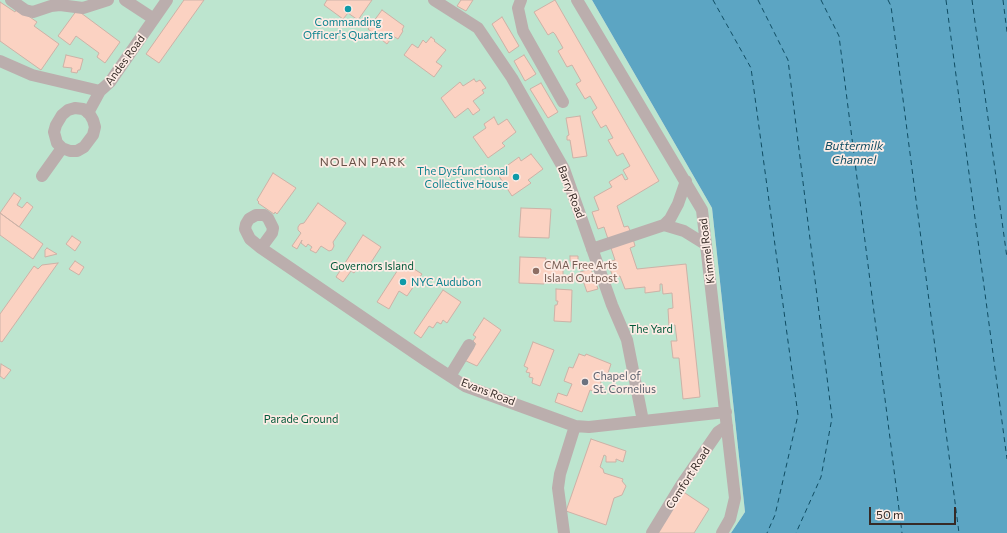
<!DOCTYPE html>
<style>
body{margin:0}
#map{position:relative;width:1007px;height:533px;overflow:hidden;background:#fdece5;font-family:Commissioner,sans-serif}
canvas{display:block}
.scale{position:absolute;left:869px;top:507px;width:87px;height:18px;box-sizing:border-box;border:2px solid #362b27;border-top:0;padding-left:5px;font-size:12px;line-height:14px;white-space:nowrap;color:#362b27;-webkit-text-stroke:3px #fdece5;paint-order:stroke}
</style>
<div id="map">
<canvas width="1007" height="533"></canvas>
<div class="scale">50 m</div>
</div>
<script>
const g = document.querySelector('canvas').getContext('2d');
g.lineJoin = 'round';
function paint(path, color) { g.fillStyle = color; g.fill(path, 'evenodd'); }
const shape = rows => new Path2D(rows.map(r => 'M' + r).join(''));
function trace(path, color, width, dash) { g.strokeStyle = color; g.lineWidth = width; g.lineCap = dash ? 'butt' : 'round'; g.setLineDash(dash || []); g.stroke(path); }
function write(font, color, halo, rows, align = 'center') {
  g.font = font + ' Commissioner,sans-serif'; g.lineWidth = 3.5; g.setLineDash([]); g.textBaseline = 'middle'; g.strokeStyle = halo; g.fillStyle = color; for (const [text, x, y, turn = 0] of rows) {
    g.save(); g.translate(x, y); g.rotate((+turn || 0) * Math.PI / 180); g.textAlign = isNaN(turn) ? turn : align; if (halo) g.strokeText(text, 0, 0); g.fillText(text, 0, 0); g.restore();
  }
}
paint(shape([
 [0,0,592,0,712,208,745,512,731,533,0,533]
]), '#bde5cf');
paint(shape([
 [592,0,1007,0,1007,533,731,533,745,512,712,208]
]), '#5ca5c3');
trace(shape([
 [713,0,751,68,798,415,775,515,767,533],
 [758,0,788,60,832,418,821,477,796,533],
 [821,0,839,36,902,533],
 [888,0,891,6,959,533],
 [946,0,1007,459],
 [972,0,1007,258],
 [1003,0,1007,32]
]), '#104d63', 1, [5, 4]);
const building = shape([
 [184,0,204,0,159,63,146,54,184,0],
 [327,0,372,0,358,20,348,13,343,19,324,5,327,0],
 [461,0,473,0,466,11,457,6,461,0],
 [555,0,659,181,617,206,624,227,628,226,632,235,635,246,630,248,637,269,686,264,700,397,683,399,679,358,673,358,671,341,677,341,675,325,669,326,668,309,673,308,672,293,663,294,662,284,660,284,660,291,645,293,645,287,625,289,620,276,613,278,608,262,615,260,604,227,598,229,592,212,599,210,594,197,612,187,609,182,622,174,625,180,628,179,623,170,630,166,623,153,617,156,608,140,613,138,606,125,601,128,592,112,597,108,590,96,585,99,576,84,581,81,572,65,567,67,558,51,563,48,555,34,553,32,548,35,534,12,555,0],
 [0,2,15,12,17,8,37,22,34,26,59,44,41,70,0,41,0,2],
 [77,10,120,42,105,63,97,57,99,53,76,36,70,45,58,36,77,10],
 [382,10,404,26,402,30,403,31,398,39,393,36,387,44,368,29,382,10],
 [502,17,519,46,509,53,492,24,502,17],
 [431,37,435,40,434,41,446,50,436,62,442,66,434,77,404,55,412,44,418,48,423,40,426,43,431,37],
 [66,55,83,59,80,70,78,70,77,73,71,72,72,68,63,67,66,55],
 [524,55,536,74,525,81,514,61,524,55],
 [474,79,476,82,480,80,486,88,482,90,484,93,473,101,480,110,473,115,468,108,455,118,441,98,460,82,463,86,474,79],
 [541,83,558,112,548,118,530,89,541,83],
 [580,116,587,156,573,158,570,140,567,140,567,136,569,135,566,118,580,116],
 [494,117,498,125,507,119,516,132,502,143,505,146,488,158,473,137,486,128,484,124,494,117],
 [531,154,543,169,528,180,531,183,512,196,497,173,519,157,521,161,531,154],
 [273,173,296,188,277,214,275,212,274,214,258,203,259,202,257,200,273,173],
 [14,193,21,198,17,205,22,208,27,202,33,207,19,227,0,213,14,193],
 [318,203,346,223,333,242,334,246,332,250,329,251,321,246,316,253,310,250,312,247,308,244,306,247,301,243,302,240,297,249,292,246,301,233,298,230,298,227,300,224,304,223,318,203],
 [521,208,551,209,549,238,519,237,521,208],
 [0,213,43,244,33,259,0,235,0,213],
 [363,235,381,247,366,270,362,268,364,264,361,262,354,273,351,271,343,282,336,277,363,235],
 [72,236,81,242,75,251,66,244,72,236],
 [47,248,57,254,45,257,45,250,47,248],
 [570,256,578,256,578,261,570,261,570,256],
 [520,257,546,258,545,262,563,263,563,280,545,279,544,284,519,283,520,257],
 [75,261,84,267,79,275,69,269,75,261],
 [403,262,422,274,407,296,399,291,389,309,377,302,403,262],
 [58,263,2,342,0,341,0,314,34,266,38,269,42,265,58,263],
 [591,269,598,289,587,292,580,272,591,269],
 [556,289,572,290,571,322,554,321,555,305,557,305,558,301,556,301,556,289],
 [443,290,461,302,447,323,443,320,441,324,437,322,433,328,429,326,421,338,414,333,443,290],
 [484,318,501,330,477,366,464,360,476,344,473,341,476,337,473,335,484,318],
 [533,342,554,350,540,386,532,383,533,378,529,377,530,373,526,372,528,368,524,366,533,342],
 [579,354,585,356,586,354,611,364,607,376,603,374,598,393,590,390,582,412,555,402,558,393,567,396,572,384,564,381,569,367,573,368,579,354],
 [1,364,11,370,4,379,0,376,1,364],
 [591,439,626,451,623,462,616,459,616,462,606,462,606,456,604,455,600,467,603,469,604,473,623,479,622,481,626,486,622,495,614,498,606,525,566,511,591,439],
 [682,491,709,509,694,533,655,533,682,491]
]);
paint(building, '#fbd2c2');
trace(building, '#cdb2a7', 1);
trace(shape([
 [11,0,25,10,33,12,51,6,60,5,83,8,108,0],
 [125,0,154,19],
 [434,0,478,28,512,78,564,169,612,305,627,340,643,421],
 [521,0,518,8,523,31,563,102],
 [577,0,702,210,735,498,730,519,722,533],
 [0,61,32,75,100,91,110,82,167,0],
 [75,108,83,109,89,113,93,120,95,127,93,135,84,147,77,151,70,151,62,148,57,143,54,132,56,125,62,115,68,110,75,108],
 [88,113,100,91],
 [42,176,62,148],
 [664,225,670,219,678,204,686,181],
 [261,248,272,233,273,228,268,218,264,215,256,215,249,219,246,224,245,229,250,239,261,248,428,362,465,386,575,426,589,427,726,412],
 [592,249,664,225,684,231,705,244],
 [450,376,469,345],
 [564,533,558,488,560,474,575,426],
 [652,533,682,484,718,432,727,426]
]), '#bbaead', 12);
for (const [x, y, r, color] of [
 [348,9,4,"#0f9aa8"],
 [516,177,4,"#0f9aa8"],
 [536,271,4,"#8d6e63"],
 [403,282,4,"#0f9aa8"],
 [585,382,4,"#6b7280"]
]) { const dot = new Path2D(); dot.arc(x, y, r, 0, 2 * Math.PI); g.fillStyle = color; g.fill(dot); trace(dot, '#fdece5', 1.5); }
write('11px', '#0d838f', '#fdece5', [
 ["Commanding",348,22],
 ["Officer's Quarters",348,35],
 ["The Dysfunctional",508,171,"right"],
 ["Collective House",508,184,"right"],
 ["NYC Audubon",411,282,"left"]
]);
write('11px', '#362b27', '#fdece5', [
 ["Andes Road",125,60,-54],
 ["Barry Road",571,192,69],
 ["Kimmel Road",707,251,-97],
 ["Evans Road",488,392,21],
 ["Comfort Road",688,478,-57]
]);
write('11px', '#785e54', '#fdece5', [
 ["CMA Free Arts",544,265],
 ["Island Outpost",544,278]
], 'left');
write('11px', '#005939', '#fdece5', [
 ["Governors Island",372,266],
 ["The Yard",651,329],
 ["Parade Ground",301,419]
]);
write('11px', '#5b616d', '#fdece5', [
 ["Chapel of",593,376],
 ["St. Cornelius",593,389]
], 'left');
write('italic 12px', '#104d63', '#fdece5', [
 ["Buttermilk",854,146],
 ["Channel",854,160]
]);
g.letterSpacing = '1px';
write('12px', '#685147', '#fdece5', [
 ["NOLAN PARK",363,162]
]);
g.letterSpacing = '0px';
</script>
